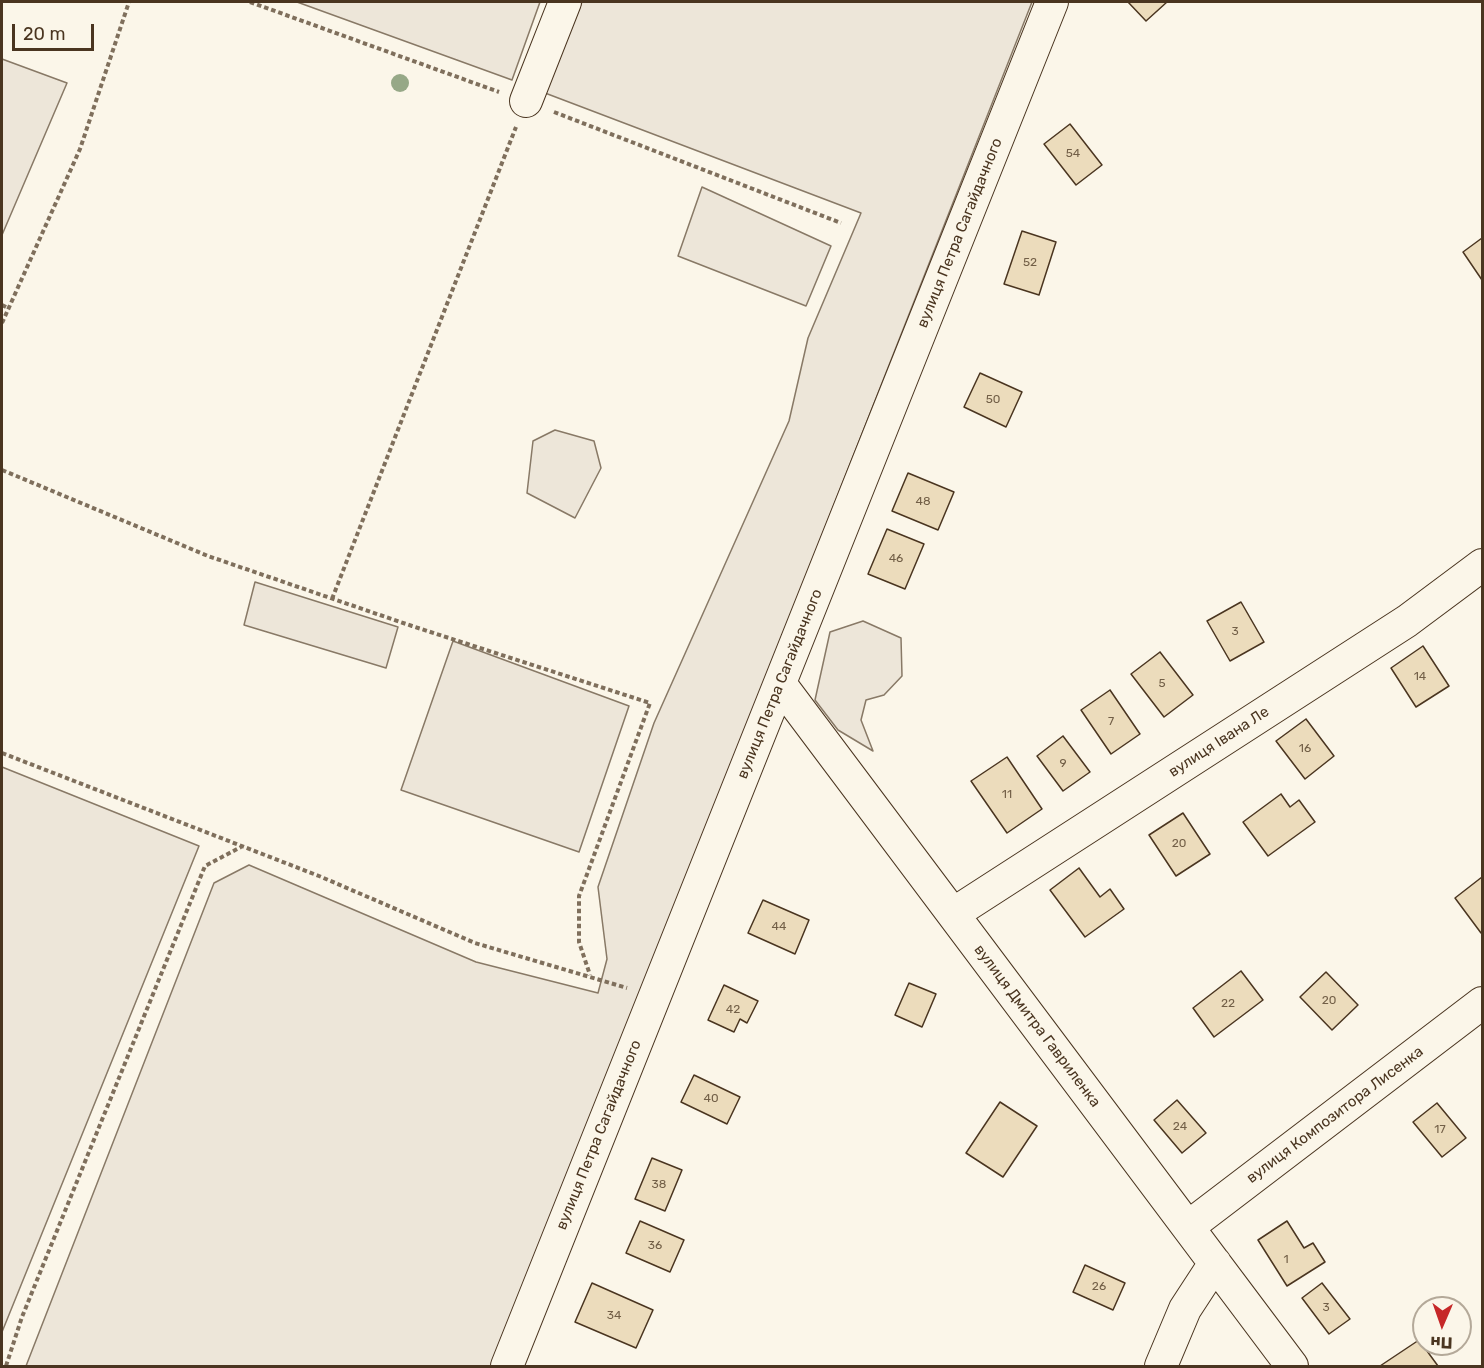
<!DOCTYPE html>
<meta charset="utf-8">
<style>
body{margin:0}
#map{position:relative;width:1484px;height:1368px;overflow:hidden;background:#fbf6e9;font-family:Rubik,sans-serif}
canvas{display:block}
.frame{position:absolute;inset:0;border:3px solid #4a3520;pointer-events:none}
.north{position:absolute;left:1412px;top:1296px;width:60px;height:60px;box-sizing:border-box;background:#fbf6e9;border:2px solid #b4a999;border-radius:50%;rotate:182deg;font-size:16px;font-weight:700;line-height:24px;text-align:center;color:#4a3520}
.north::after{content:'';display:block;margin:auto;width:21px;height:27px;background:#c62828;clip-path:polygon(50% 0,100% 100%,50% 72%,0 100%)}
.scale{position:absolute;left:12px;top:24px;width:82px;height:27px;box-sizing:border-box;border:3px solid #4a3520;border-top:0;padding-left:8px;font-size:18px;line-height:21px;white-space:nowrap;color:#4a3520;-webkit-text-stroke:4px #fbf6e9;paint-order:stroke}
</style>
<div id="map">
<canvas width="1484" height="1368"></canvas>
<div class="frame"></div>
<div class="north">Пн</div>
<div class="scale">20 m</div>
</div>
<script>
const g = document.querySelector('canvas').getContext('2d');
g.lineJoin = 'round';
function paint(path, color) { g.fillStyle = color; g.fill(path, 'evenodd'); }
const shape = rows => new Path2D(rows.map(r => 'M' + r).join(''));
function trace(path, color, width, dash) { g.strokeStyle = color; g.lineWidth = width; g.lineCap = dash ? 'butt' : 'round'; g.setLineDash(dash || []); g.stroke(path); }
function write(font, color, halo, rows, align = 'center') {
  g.font = font + ' Rubik,sans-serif'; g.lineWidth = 4.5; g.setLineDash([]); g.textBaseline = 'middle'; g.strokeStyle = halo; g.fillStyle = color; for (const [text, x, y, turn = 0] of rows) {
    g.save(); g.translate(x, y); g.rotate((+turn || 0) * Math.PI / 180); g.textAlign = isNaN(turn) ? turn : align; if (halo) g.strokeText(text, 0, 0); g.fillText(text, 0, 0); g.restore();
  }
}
const green = shape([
 [297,2,540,2,512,80,297,2],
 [582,2,1032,2,495,1366,26,1366,214,883,249,865,476,962,598,993,607,959,598,887,654,723,789,421,808,338,861,213,545,93,582,2],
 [2,59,67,83,2,235,2,59],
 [702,187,831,246,806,306,678,256,702,187],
 [555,430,594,441,601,468,575,518,527,493,533,441,555,430],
 [255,582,398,627,386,668,244,625,255,582],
 [863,621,901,638,902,676,884,695,866,700,861,720,873,751,838,730,815,700,830,632,863,621],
 [453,641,629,706,579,852,401,790,453,641],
 [2,767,199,846,2,1332,2,767]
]);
paint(green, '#ede6d9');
trace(green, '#887966', 1.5);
const building = shape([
 [1128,2,1167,2,1146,21,1128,2],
 [1070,124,1102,165,1076,185,1044,144,1070,124],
 [1022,231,1056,242,1039,295,1004,284,1022,231],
 [1482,238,1482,280,1463,252,1482,238],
 [980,373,1022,392,1006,427,964,407,980,373],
 [908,473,954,492,938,530,892,511,908,473],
 [887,529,924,544,905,589,868,574,887,529],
 [1241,602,1264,642,1230,661,1207,621,1241,602],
 [1423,646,1449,686,1416,707,1391,668,1423,646],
 [1160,652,1193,695,1164,717,1131,674,1160,652],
 [1110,690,1140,734,1111,754,1081,710,1110,690],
 [1306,719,1334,756,1305,779,1276,741,1306,719],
 [1063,736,1090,772,1063,791,1037,756,1063,736],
 [1007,757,1042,809,1007,833,971,781,1007,757],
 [1281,794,1290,807,1299,800,1315,822,1268,856,1243,822,1281,794],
 [1183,813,1210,854,1176,876,1149,835,1183,813],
 [1079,868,1100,897,1110,889,1124,909,1085,937,1050,890,1079,868],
 [1482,877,1482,932,1481,933,1455,898,1482,877],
 [763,900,809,920,795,954,748,933,763,900],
 [1241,971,1263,1000,1214,1037,1193,1008,1241,971],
 [1326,972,1358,1005,1332,1030,1300,997,1326,972],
 [909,983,936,994,922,1027,895,1015,909,983],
 [724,985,758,1001,747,1023,740,1019,734,1032,708,1020,724,985],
 [694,1075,740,1097,727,1124,681,1102,694,1075],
 [1177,1100,1206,1133,1182,1153,1154,1120,1177,1100],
 [1000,1102,1037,1126,1003,1177,966,1153,1000,1102],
 [1437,1103,1466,1138,1442,1157,1413,1122,1437,1103],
 [652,1158,682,1170,665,1211,635,1199,652,1158],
 [640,1221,684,1240,670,1272,626,1253,640,1221],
 [1287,1221,1304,1248,1313,1243,1325,1262,1287,1286,1258,1240,1287,1221],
 [1085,1265,1125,1283,1113,1310,1073,1292,1085,1265],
 [592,1283,653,1310,636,1348,575,1322,592,1283],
 [1322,1283,1350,1319,1329,1334,1302,1298,1322,1283],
 [1419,1340,1438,1366,1380,1366,1419,1340]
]);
paint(building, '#ecdcbc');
trace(building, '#4a3520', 1.5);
const minor = shape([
 [526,101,565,2],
 [781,685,1292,1366],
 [953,914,1407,621,1482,565],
 [1188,1227,1482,1003],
 [507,1366,1052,2],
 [1161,1366,1185,1309,1215,1263]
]);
trace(minor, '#4a3520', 34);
trace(shape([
 [250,2,499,92],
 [554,112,841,223],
 [2,305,8,308],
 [2,323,80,149,129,2],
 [2,470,208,556,412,626,650,703,579,896,579,942,590,975],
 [332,599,516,127],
 [2,753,319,876,475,943,627,988],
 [6,1366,22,1317,205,866,241,847]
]), '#7f6f5c', 4, [4.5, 3]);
trace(minor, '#fbf6e9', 32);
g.fillStyle = '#96a887';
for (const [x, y] of [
 [400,83]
]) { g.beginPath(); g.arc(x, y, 9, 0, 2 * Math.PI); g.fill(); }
write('12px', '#725f47', null, [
 ["54",1073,154],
 ["52",1030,263],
 ["50",993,400],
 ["48",923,502],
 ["46",896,559],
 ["3",1235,632],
 ["14",1420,677],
 ["5",1162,684],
 ["7",1111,722],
 ["16",1305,749],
 ["9",1063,764],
 ["11",1007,795],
 ["20",1179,844],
 ["44",779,927],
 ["20",1329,1001],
 ["22",1228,1004],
 ["42",733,1010],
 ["40",711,1099],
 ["24",1180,1127],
 ["17",1440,1130],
 ["38",659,1185],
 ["36",655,1246],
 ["1",1286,1260],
 ["26",1099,1287],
 ["3",1326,1308],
 ["34",614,1316]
]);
write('15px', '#4a3520', '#fbf6e9', [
 ["вулиця Петра Сагайдачного",960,233,-68],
 ["вулиця Петра Сагайдачного",780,684,-68],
 ["вулиця Івана Ле",1219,742,-33],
 ["вулиця Дмитра Гавриленка",1037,1026,53],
 ["вулиця Композитора Лисенка",1335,1115,-37],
 ["вулиця Петра Сагайдачного",599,1135,-68]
]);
</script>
